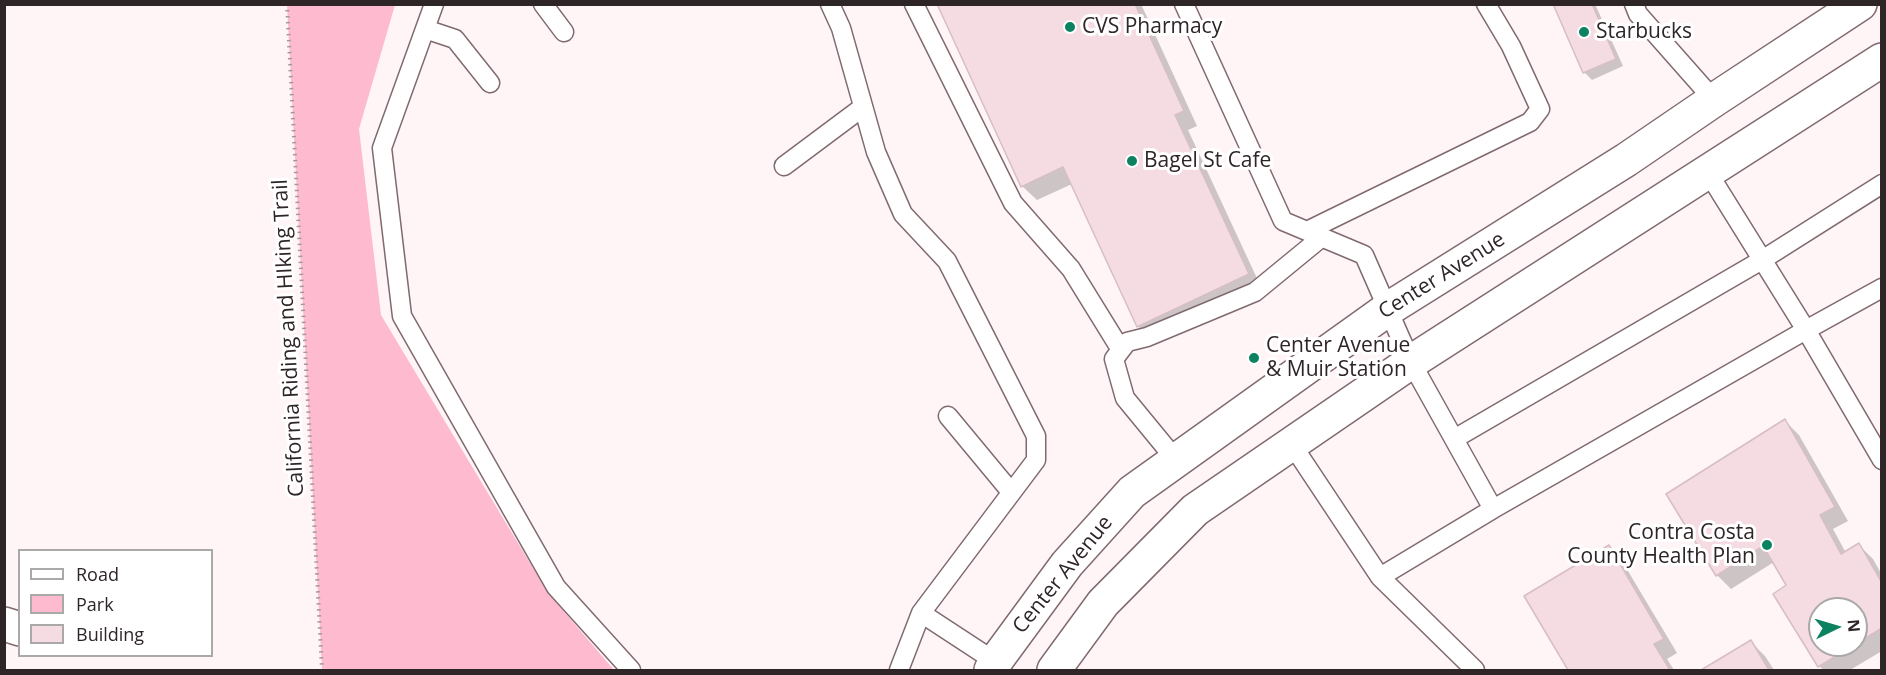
<!DOCTYPE html>
<style>
body{margin:0}
#map{position:relative;width:1886px;height:675px;overflow:hidden;background:#fff5f7;font-family:"Open Sans",sans-serif}
canvas{display:block}
.frame{position:absolute;inset:0;border:6px solid #2e2527;pointer-events:none}
.legend{position:absolute;left:18px;top:549px;width:195px;height:108px;box-sizing:border-box;background:#fff;border:2px solid #aba8a9;margin:0;padding:8px 10px;list-style:none;font-size:18px;color:#2e2527}
.legend li{display:flex;align-items:center;gap:12px;height:30px}
.legend b{width:30px;border:2px solid #aba8a9}
.north{position:absolute;left:1808px;top:597px;width:60px;height:60px;box-sizing:border-box;background:#fff;border:2px solid #aba8a9;border-radius:50%;rotate:85deg;font-size:16px;font-weight:700;line-height:24px;text-align:center;color:#2e2527}
.north::after{content:'';display:block;margin:auto;width:21px;height:27px;background:#0c8260;clip-path:polygon(50% 0,100% 100%,50% 72%,0 100%)}
</style>
<div id="map">
<canvas width="1886" height="675"></canvas>
<div class="frame"></div>
<ul class="legend">
<li><b style="height:8px;background:#fff"></b>Road</li>
<li><b style="height:16px;background:#febbcf"></b>Park</li>
<li><b style="height:16px;background:#f5dbe2"></b>Building</li>
</ul>
<div class="north">N</div>
</div>
<script>
const g = document.querySelector('canvas').getContext('2d');
g.lineJoin = 'round';
function paint(path, color) { g.fillStyle = color; g.fill(path, 'evenodd'); }
const shape = rows => new Path2D(rows.map(r => 'M' + r).join(''));
function trace(path, color, width, dash) { g.strokeStyle = color; g.lineWidth = width; g.lineCap = dash ? 'butt' : 'round'; g.setLineDash(dash || []); g.stroke(path); }
function write(font, color, halo, rows, align = 'center') {
  g.font = font + ' "Open Sans",sans-serif'; g.lineWidth = 6; g.setLineDash([]); g.textBaseline = 'middle'; g.strokeStyle = halo; g.fillStyle = color; for (const [text, x, y, turn = 0] of rows) {
    g.save(); g.translate(x, y); g.rotate((+turn || 0) * Math.PI / 180); g.textAlign = isNaN(turn) ? turn : align; if (halo) g.strokeText(text, 0, 0); g.fillText(text, 0, 0); g.restore();
  }
}
paint(shape([
 [287,5,395,5,359,129,381,315,548,593,614,670,322,670]
]), '#febbcf');
paint(shape([
 [938,4,1141,4,1197,126,1188,130,1262,289,1152,340,1138,326,1072,184,1037,200,1022,186],
 [1554,4,1595,4,1623,66,1592,80,1584,72],
 [1785,421,1799,435,1848,521,1833,529,1846,553,1859,545,1873,559,1882,575,1882,651,1850,670,1824,670,1820,667,1775,595,1788,586,1774,562,1731,589,1717,575],
 [1820,609,1856,609,1856,645,1820,645],
 [1608,547,1622,561,1677,653,1667,659,1674,670,1570,670,1526,597],
 [1751,642,1765,656,1774,670,1704,670]
]), '#0003');
const building = shape([
 [937,4,1135,4,1184,111,1175,115,1249,274,1137,327,1063,167,1021,187,937,4],
 [1553,4,1592,4,1616,59,1583,73,1553,4],
 [1785,419,1835,507,1820,515,1841,554,1859,543,1882,583,1882,628,1856,644,1856,609,1820,609,1820,645,1854,645,1818,667,1773,594,1786,585,1763,546,1716,576,1666,494,1785,419],
 [1609,545,1664,639,1654,644,1670,670,1568,670,1524,596,1609,545],
 [1751,640,1769,670,1701,670,1751,640]
]);
paint(building, '#f5dbe2');
trace(building, '#d6bec4', 1.5);
const lane = shape([
 [434,4,382,148,402,316,556,587,631,670],
 [543,4,564,32],
 [830,4,841,28,876,152,903,214,947,261,1036,436,1036,460,921,613,899,670],
 [914,4,1013,203,1071,269,1121,350],
 [1184,4,1283,221,1364,255,1411,362,1493,509,1806,330,1707,171],
 [1634,4,1638,14,1714,100],
 [425,29,455,39,490,83],
 [784,166,863,107],
 [1307,231,1530,122,1540,109,1511,46,1486,4],
 [1882,288,1806,330,1882,460],
 [948,416,1011,492],
 [1454,439,1762,260,1882,184],
 [1291,443,1380,577,1493,509],
 [1176,460,1125,398,1114,359,1127,342,1147,337,1255,292,1322,237],
 [1380,577,1475,670],
 [921,613,1002,666]
]);
const street = shape([
 [4,624,20,629]
]);
const secondary = shape([
 [991,670,995,662,1067,564,1132,492,1388,309,1626,160,1714,100,1860,4],
 [1054,670,1103,603,1195,510,1411,362,1882,60]
]);
trace(lane, '#806a70', 21);
trace(street, '#806a70', 36);
trace(secondary, '#806a70', 36);
trace(shape([
 [287,4,322,670]
]), '#a3999b', 4, [1.5, 4.5]);
trace(lane, '#fff', 18);
trace(street, '#fff', 33);
trace(secondary, '#fff', 33);
for (const [x, y, r, color] of [
 [1070,27,6,"#0c8260"],
 [1584,32,6,"#0c8260"],
 [1132,161,6,"#0c8260"],
 [1254,358,6,"#0c8260"],
 [1767,545,6,"#0c8260"]
]) { const dot = new Path2D(); dot.arc(x, y, r, 0, 2 * Math.PI); g.fillStyle = color; g.fill(dot); trace(dot, '#fff', 2); }
write('21px', '#2e2527', '#fff', [
 ["CVS Pharmacy",1082,27],
 ["Starbucks",1596,32],
 ["Bagel St Cafe",1144,161],
 ["Center Avenue",1266,346],
 ["& Muir Station",1266,370],
 ["Contra Costa",1755,533,"right"],
 ["County Health Plan",1755,557,"right"]
], 'left');
write('21px', '#2e2527', '#fff', [
 ["Center Avenue",1442,276,-32],
 ["California Riding and HIking Trail",289,338,-93],
 ["Center Avenue",1063,575,-51]
]);
</script>
